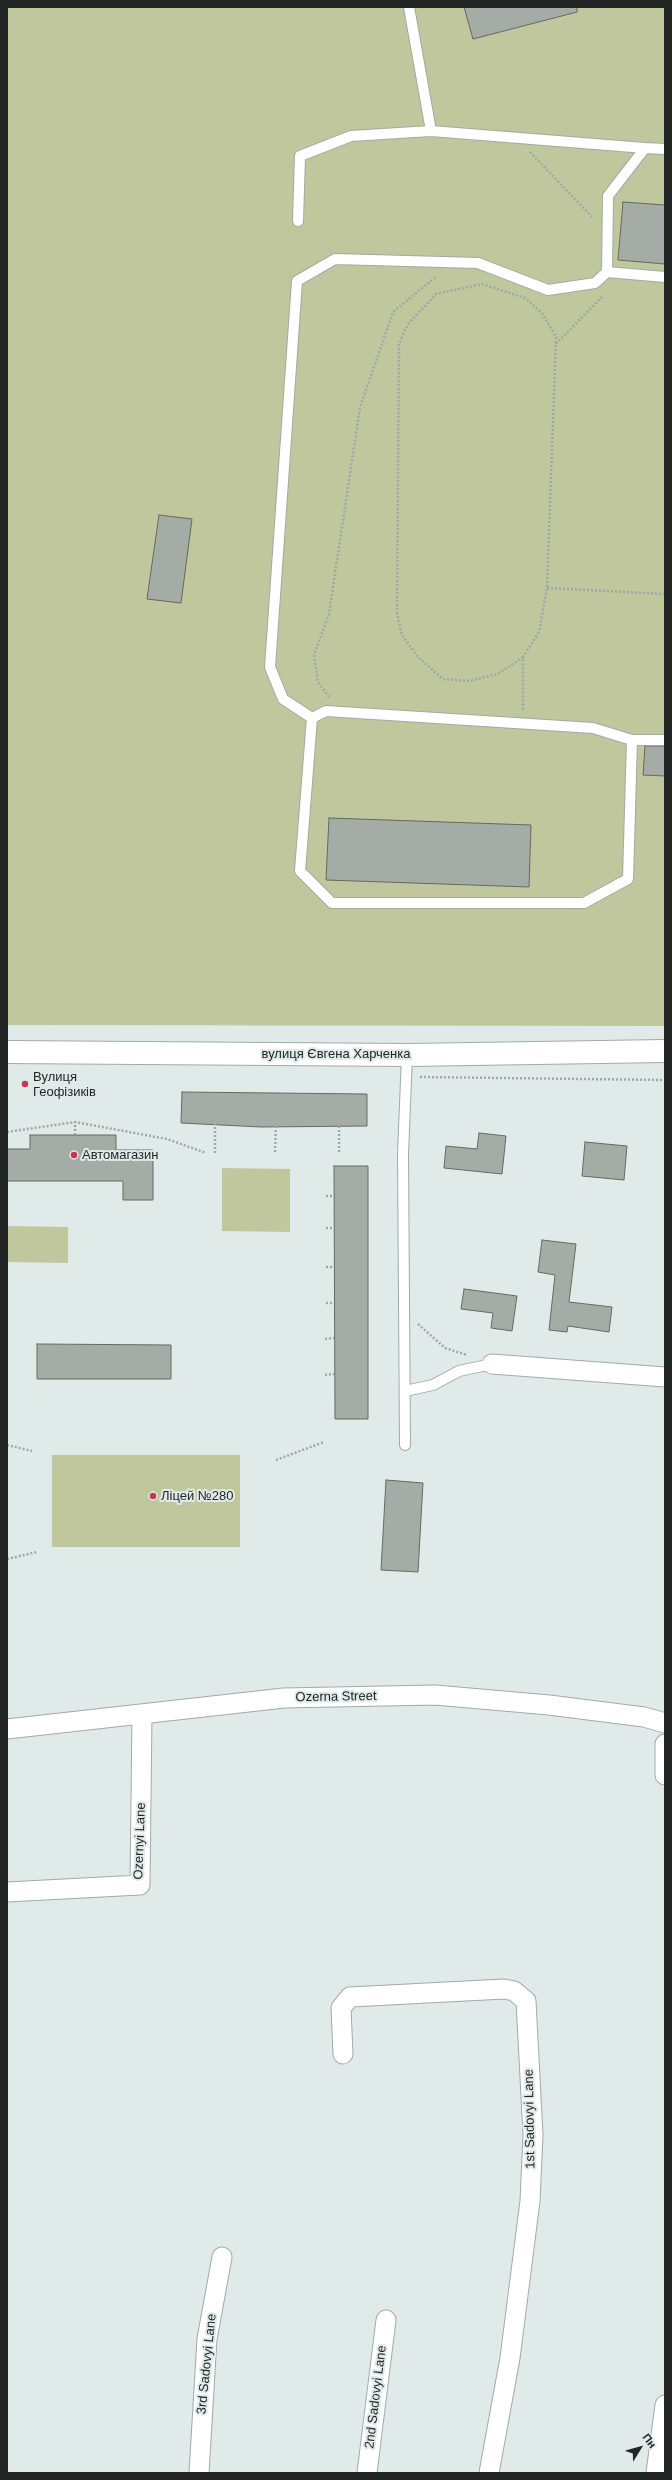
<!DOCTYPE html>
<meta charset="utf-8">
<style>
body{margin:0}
#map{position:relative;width:672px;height:2480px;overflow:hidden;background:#e0ebe9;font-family:Helvetica,sans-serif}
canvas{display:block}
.frame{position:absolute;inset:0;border:8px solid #222726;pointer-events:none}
.north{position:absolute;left:620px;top:2428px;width:40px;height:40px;-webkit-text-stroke:3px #e0ebe9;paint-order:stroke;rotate:53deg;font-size:11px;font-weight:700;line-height:16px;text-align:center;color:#222726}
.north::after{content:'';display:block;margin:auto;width:14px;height:18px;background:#222726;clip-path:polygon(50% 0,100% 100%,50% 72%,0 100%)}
</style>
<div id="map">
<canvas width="672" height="2480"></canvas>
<div class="frame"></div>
<div class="north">Пн</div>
</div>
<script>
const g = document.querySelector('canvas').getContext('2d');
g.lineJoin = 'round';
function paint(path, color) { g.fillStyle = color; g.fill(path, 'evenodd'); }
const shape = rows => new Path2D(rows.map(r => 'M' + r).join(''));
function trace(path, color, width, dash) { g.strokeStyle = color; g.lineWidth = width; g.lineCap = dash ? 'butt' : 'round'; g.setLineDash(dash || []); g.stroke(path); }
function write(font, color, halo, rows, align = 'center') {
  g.font = font + ' Helvetica,sans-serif'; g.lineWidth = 4; g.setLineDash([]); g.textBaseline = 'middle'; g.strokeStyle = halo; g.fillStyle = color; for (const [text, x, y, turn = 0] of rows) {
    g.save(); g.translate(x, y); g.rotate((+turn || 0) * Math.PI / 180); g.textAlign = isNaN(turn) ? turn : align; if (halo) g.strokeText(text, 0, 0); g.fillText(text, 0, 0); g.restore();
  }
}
paint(shape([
 [7,7,665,7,665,1026,7,1025],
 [222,1168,290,1169,290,1232,222,1231],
 [7,1226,68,1227,68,1263,7,1262],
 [52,1455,240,1455,240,1547,52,1547]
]), '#c1c79c');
const building = shape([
 [464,7,577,7,577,12,473,39,464,7],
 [623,202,665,205,665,264,618,260,623,202],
 [159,515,192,519,181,603,147,599,159,515],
 [645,746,665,746,665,776,643,775,645,746],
 [329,818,531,825,529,887,326,880,329,818],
 [182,1092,367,1094,367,1126,261,1127,181,1123,182,1092],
 [479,1133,506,1136,502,1174,444,1168,446,1146,477,1149,479,1133],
 [30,1135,116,1135,116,1150,153,1150,153,1200,123,1200,123,1181,7,1181,7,1149,30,1149,30,1135],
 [585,1142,627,1146,624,1180,582,1176,585,1142],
 [334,1166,368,1166,368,1419,335,1419,334,1166],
 [542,1240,576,1244,569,1302,612,1307,609,1332,568,1326,567,1332,549,1330,555,1275,538,1272,542,1240],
 [464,1289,517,1296,512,1331,491,1328,493,1313,461,1309,464,1289],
 [37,1344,171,1345,171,1379,37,1379,37,1344],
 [386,1480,423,1483,418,1572,381,1570,386,1480]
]);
paint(building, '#a5aca5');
trace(building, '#636a63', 1);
const service = shape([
 [409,7,431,131],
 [298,221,300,156,351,136,431,131,645,148],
 [607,272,608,196,645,148,665,149],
 [665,277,607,272,595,283,548,290,478,263,335,259,297,281,270,667,283,699,312,718,300,871,332,903,584,903,628,879,632,740,665,740],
 [312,718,326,711,593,728,632,740],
 [405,1391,433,1385,459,1371,492,1364],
 [405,1445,403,1154,407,1055]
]);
const minor = shape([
 [492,1364,665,1377],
 [7,1729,284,1698,435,1695,549,1705,644,1717,665,1723],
 [665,1744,665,1775],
 [7,1892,140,1885,142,1714],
 [343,2054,341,2008,350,1997,504,1989,514,1991,526,2001,533,2135,530,2201,510,2358,489,2473],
 [199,2473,207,2339,222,2257],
 [367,2473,386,2320],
 [656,2473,665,2405]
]);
const secondary = shape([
 [7,1052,407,1055,665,1051]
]);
trace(service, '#a0aba9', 12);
trace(minor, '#a0aba9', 21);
trace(secondary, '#a0aba9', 24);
trace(shape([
 [530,152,593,218],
 [556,344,603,296],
 [547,588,665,594],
 [523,657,498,674,469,681,443,679,418,657,402,635,397,613,399,344,408,324,436,294,482,284,525,298,542,313,556,337,547,588,539,632,523,657,523,711],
 [329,697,318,682,314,655,329,614,360,407,393,312,437,276],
 [420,1077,665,1080],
 [7,1132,75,1122,167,1139,206,1153],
 [75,1135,75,1122],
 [275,1152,276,1125],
 [339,1152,339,1125],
 [215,1153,215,1124],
 [326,1196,334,1196],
 [326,1228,334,1228],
 [326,1267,334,1267],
 [326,1303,334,1303],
 [418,1324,445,1348,467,1355],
 [325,1339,334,1338],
 [325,1375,334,1374],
 [7,1445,32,1451],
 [276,1460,324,1442],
 [7,1559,37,1552]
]), '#9fa8a7', 2.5, [2, 2]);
trace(service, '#fff', 10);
trace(minor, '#fff', 19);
trace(secondary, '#fff', 22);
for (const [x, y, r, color] of [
 [25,1084,4,"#c73754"],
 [74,1155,4,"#c73754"],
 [153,1496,4,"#c73754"]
]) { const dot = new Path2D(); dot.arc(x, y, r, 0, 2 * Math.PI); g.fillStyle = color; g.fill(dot); trace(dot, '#e0ebe9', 1.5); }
write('13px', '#222726', '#e0ebe9', [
 ["вулиця Євгена Харченка",336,1054],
 ["Ozerna Street",336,1697,-1],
 ["Ozernyi Lane",140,1841,-88],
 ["1st Sadovyi Lane",530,2119,-91],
 ["3rd Sadovyi Lane",207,2364,-84],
 ["2nd Sadovyi Lane",376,2397,-83]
]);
write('13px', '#222726', '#e0ebe9', [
 ["Вулиця",33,1077],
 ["Геофізиків",33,1092],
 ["Автомагазин",82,1155],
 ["Ліцей №280",161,1496]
], 'left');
</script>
